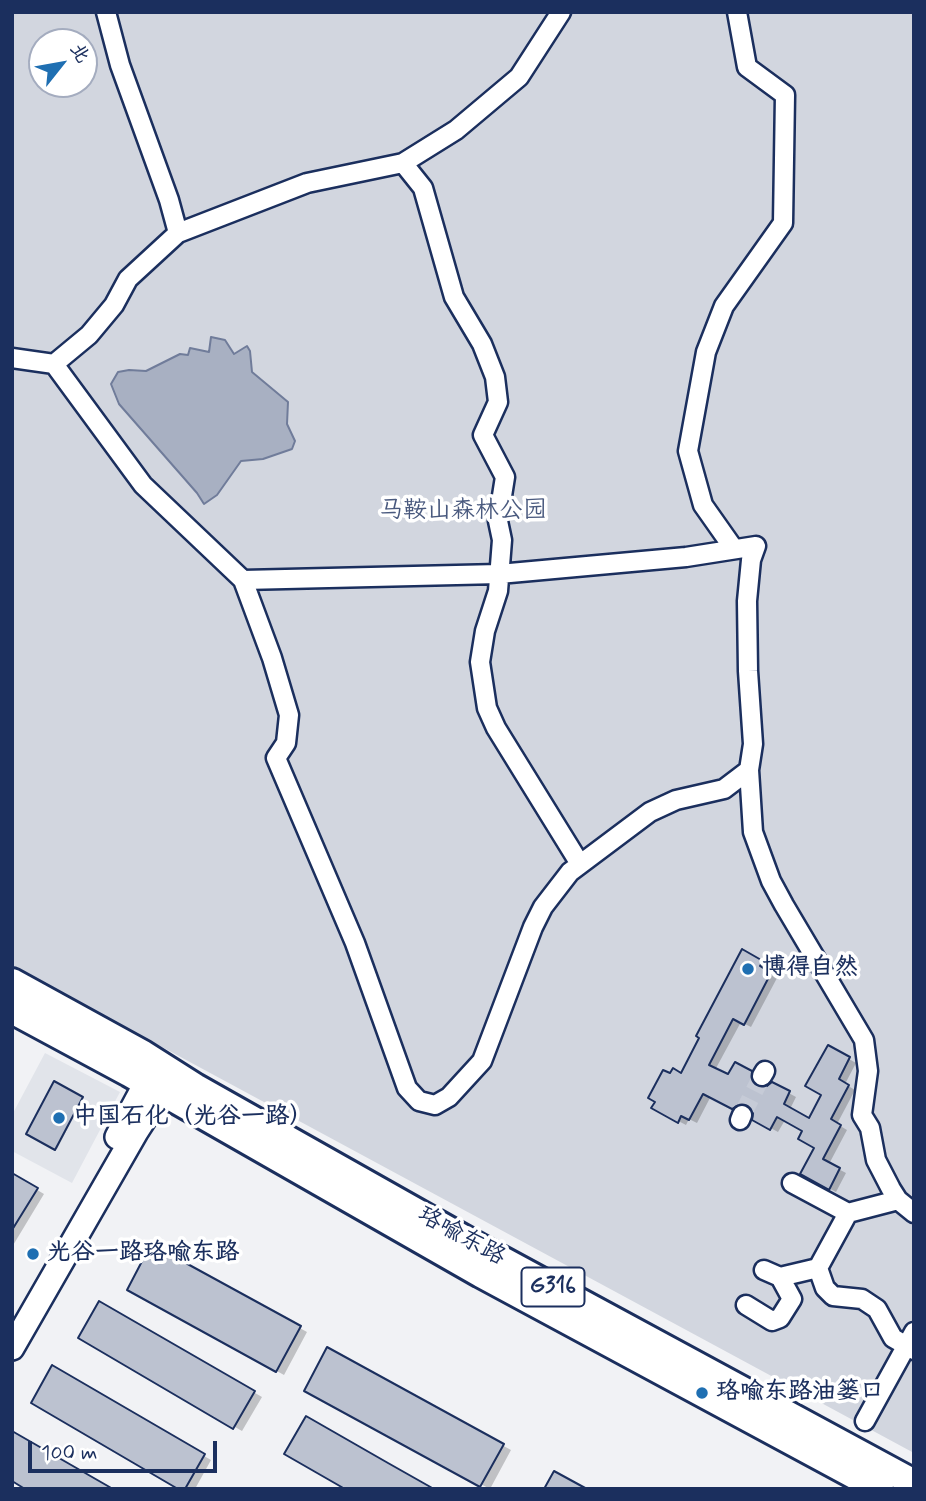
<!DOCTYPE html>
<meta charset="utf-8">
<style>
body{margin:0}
#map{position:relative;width:926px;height:1501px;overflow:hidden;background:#f1f2f5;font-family:Mynerve,"LXGW WenKai TC",sans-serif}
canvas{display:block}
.frame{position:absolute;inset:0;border:14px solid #1b2f5e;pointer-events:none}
.north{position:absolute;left:28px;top:28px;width:70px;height:70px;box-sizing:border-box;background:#fff;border:2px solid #a4acbf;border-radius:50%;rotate:59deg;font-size:19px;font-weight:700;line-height:28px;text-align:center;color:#1b2f5e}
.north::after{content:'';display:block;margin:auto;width:24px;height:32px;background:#1f6fb2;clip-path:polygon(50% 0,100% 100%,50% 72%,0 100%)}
.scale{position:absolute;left:28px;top:1441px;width:189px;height:32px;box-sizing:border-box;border:4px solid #1b2f5e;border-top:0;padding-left:9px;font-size:21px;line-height:24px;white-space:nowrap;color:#1b2f5e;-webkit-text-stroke:5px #fff;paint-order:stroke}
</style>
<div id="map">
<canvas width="926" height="1501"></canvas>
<div class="frame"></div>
<div class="north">北</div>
<div class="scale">100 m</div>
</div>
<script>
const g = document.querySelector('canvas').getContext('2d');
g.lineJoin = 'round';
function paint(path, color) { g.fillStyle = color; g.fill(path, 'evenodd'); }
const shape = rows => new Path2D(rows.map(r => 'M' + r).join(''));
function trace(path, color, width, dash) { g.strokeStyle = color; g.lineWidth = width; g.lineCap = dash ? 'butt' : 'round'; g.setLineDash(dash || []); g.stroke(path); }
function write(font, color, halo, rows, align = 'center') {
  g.font = font + ' Mynerve,"LXGW WenKai TC",sans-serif'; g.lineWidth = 7; g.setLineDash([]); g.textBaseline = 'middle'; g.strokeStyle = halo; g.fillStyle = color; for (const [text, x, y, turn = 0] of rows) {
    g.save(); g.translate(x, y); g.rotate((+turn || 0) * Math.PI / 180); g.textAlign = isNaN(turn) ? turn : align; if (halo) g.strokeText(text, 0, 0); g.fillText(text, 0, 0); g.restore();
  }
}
paint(shape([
 [45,1053,120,1092,72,1183,12,1151,12,1115]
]), '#e1e4ea');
paint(shape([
 [12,12,914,12,914,1453,12,966],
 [42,42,84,42,84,84,42,84]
]), '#d2d6df');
const water = shape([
 [211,337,225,340,234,354,247,346,250,351,252,372,288,402,287,424,295,441,292,449,263,459,241,461,217,495,204,504,197,493,119,404,111,384,118,372,129,370,146,371,180,354,188,355,190,348,209,352,211,337]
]);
paint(water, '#a8b0c2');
trace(water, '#707c9a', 2);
paint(shape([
 [743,951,769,967,766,972,777,978,751,1027,741,1022,715,1070,729,1077,735,1064,759,1077,758,1086,768,1088,772,1084,796,1097,790,1109,810,1120,823,1094,828,1047,856,1063,845,1084,855,1090,837,1124,847,1130,829,1164,846,1173,836,1192,802,1174,816,1147,804,1130,785,1120,778,1132,754,1119,755,1112,751,1107,741,1112,711,1096,697,1123,689,1119,686,1125,661,1112,671,1076,682,1075],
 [55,1084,83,1099,57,1149,28,1133],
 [12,1175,44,1194,12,1247],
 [152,1247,307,1332,284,1375,129,1289],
 [100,1303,262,1397,242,1431,80,1338],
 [328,1350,511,1450,490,1489,306,1390],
 [53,1368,211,1460,195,1489,181,1489]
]), '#0003');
const building = shape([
 [742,949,763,961,760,966,771,973,744,1025,733,1019,709,1065,728,1074,735,1062,752,1071,752,1081,757,1086,767,1086,772,1082,790,1091,784,1104,809,1118,821,1095,805,1086,828,1045,850,1057,839,1079,849,1085,831,1119,841,1125,823,1159,840,1168,829,1190,800,1174,814,1148,798,1139,802,1131,777,1117,770,1130,752,1120,753,1113,747,1105,740,1104,732,1109,703,1094,689,1120,681,1116,678,1123,651,1108,655,1102,648,1098,663,1070,670,1073,673,1068,681,1073,699,1038,696,1036,742,949],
 [54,1081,83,1097,55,1150,26,1134,54,1081],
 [12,1173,38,1188,12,1230,12,1173],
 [151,1244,301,1326,276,1372,127,1290,151,1244],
 [99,1301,255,1391,233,1429,78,1338,99,1301],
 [327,1347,504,1444,480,1487,304,1391,327,1347],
 [52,1365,205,1454,185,1489,178,1489,31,1403,52,1365],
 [306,1416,388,1463,434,1489,345,1489,284,1454,306,1416],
 [12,1431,113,1489,25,1489,12,1481,12,1431],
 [554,1471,587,1489,544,1489,554,1471]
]);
paint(building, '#bcc2d0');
trace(building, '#1b2f5e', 2);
trace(shape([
 [742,1115,762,1076]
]), '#c6cbd7', 18, [18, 9]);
const minor = shape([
 [106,12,120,65,169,200,178,233],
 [403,163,423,188,454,297,482,344,495,377,498,402,483,435,505,477,498,521,502,540,498,591,485,631,480,662,487,708,496,728,580,864],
 [12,358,54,364,89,335,114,305,128,279,178,233,307,183,403,163,456,130,519,77,561,12],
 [54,364,143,485,243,580,499,574,686,557,756,546,751,560,747,601,748,671,753,744,749,770,753,832,771,881,784,905,864,1040,868,1071,862,1115,870,1128,876,1160,891,1189,898,1200,914,1213],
 [734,549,703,505,688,451,706,352,724,306,783,223,785,95,747,67,737,12],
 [243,580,272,658,289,715,286,743,276,758,355,943,407,1088,419,1101,435,1105,449,1097,482,1061,533,927,543,907,570,872,650,812,676,800,724,789,749,770],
 [762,1076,765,1071],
 [740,1120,742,1115],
 [792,1183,848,1213,898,1200],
 [818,1268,825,1288,833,1296,862,1299,877,1309,893,1338,914,1350],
 [764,1270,780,1277,818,1268,848,1213],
 [746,1305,772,1321,780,1318,792,1299,780,1277],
 [865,1421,914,1332]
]);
const major = shape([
 [117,1137,154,1068],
 [12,1348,136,1132,172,1076]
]);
const highway = shape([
 [12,982,143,1054,195,1087,491,1254,914,1483],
 [12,1010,129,1073,481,1274,880,1489]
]);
trace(minor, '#1b2f5e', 23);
trace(major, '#1b2f5e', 28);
trace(highway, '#1b2f5e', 32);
trace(minor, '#fff', 18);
trace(major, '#fff', 23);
trace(highway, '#fff', 26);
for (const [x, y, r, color] of [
 [748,969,7,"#1f6fb2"],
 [59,1118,7,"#1f6fb2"],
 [33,1254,7,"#1f6fb2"],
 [702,1393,7,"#1f6fb2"]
]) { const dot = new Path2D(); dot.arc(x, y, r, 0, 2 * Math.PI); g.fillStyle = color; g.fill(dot); trace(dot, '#fff', 2.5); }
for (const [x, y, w] of [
 [553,1287,63]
]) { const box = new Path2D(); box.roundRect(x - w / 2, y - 19.5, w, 39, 5); g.fillStyle = '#fff'; g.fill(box); trace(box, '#1b2f5e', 2); }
write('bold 23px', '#1b2f5e', null, [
 ["G316",553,1287]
]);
write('24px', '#49597e', '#fff', [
 ["马鞍山森林公园",463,512]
]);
write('bold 24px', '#1b2f5e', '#fff', [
 ["博得自然",762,969],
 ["中国石化（光谷一路）",73,1118],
 ["光谷一路珞喻东路",47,1254],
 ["珞喻东路油篓口",716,1393]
], 'left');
write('24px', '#1b2f5e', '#fff', [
 ["珞喻东路",461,1237,29]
]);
</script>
